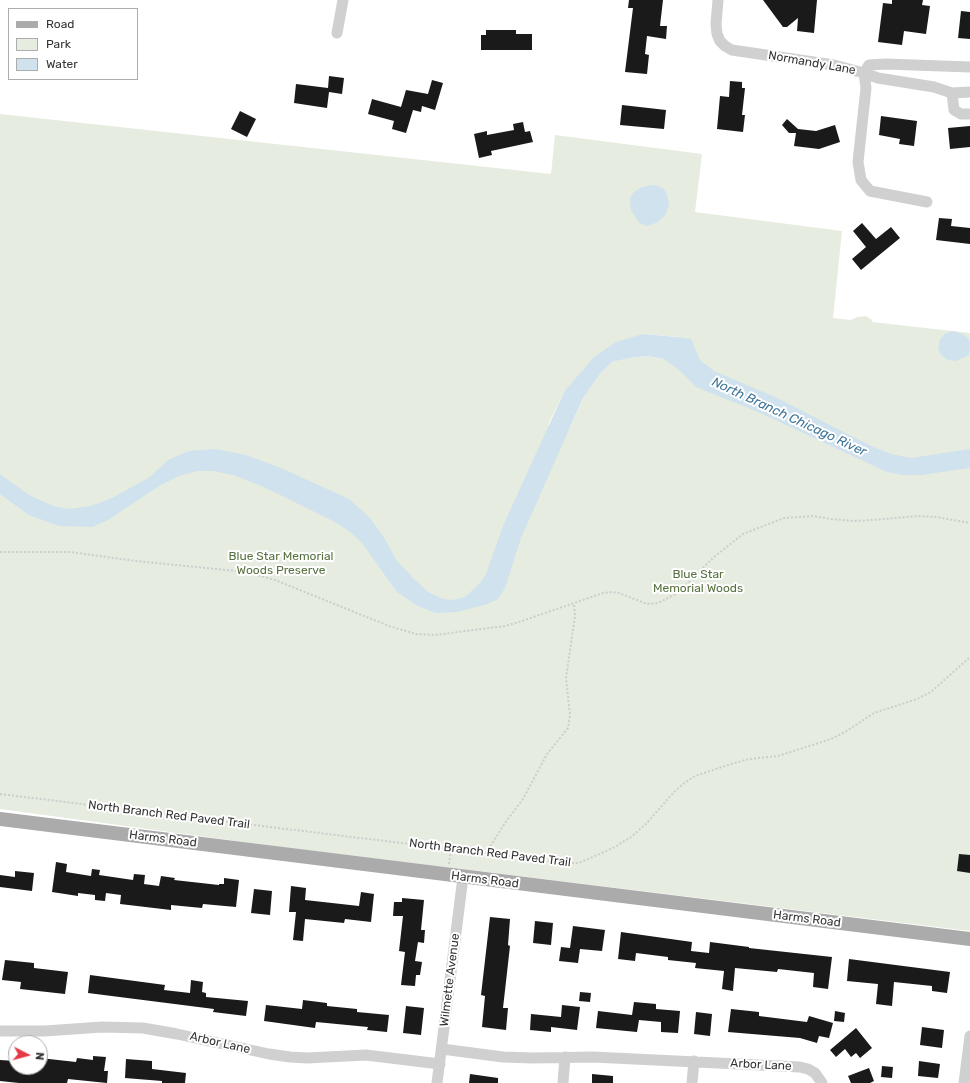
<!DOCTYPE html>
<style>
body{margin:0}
#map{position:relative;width:970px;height:1083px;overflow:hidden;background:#fff;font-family:Rubik,sans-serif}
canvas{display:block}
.legend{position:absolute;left:8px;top:8px;width:130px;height:72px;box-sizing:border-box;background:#fff;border:1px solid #adadad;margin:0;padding:5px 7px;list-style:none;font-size:12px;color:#333}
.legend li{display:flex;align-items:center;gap:8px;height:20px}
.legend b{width:20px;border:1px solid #adadad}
.north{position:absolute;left:8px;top:1035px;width:40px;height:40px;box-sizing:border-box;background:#fff;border:1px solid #adadad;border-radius:50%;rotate:96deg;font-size:11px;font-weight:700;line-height:16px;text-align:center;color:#333}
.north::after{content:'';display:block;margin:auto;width:14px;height:18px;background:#e63946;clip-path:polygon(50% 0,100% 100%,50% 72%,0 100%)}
</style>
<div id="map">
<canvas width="970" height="1083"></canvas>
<ul class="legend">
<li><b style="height:5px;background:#ababab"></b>Road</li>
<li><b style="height:11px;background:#e6ecdf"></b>Park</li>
<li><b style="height:11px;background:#cfe2ee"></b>Water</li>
</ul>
<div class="north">N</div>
</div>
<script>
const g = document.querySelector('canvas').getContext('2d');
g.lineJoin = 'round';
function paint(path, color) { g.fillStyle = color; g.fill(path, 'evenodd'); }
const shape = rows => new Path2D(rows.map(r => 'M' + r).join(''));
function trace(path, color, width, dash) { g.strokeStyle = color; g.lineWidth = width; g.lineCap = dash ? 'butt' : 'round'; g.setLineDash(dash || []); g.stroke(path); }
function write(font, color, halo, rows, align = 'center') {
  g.font = font + ' Rubik,sans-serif'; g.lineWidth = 4; g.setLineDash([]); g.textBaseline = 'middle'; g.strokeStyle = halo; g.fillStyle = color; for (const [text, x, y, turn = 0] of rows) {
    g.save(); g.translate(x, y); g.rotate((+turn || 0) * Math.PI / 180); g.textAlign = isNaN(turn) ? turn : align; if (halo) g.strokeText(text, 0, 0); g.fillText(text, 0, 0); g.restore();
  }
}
paint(shape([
 [0,114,551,174,555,135,702,154,695,212,842,231,833,318,851,320,857,317,866,316,872,320,872,322,970,333,970,931,281,847,0,809],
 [643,334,680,337,664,359,648,356,630,358,612,362,600,374,583,398,570,428,548,425,564,392]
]), '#e6ecdf');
paint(shape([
 [653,185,658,186,664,189,667,195,669,204,666,214,658,222,647,226,639,223,631,210,630,198,634,192,642,187],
 [954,331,962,334,968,338,970,342,969,355,956,361,948,360,941,355,938,348,940,339,946,333],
 [643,334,677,337,691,339,700,360,714,371,775,397,873,447,891,454,911,458,970,449,970,468,921,475,903,475,887,472,758,412,696,387,679,370,664,359,648,356,630,358,612,362,600,374,583,398,521,538,505,588,498,599,487,604,457,612,436,613,418,606,397,592,362,543,349,531,333,521,264,487,233,475,213,471,197,471,179,476,159,486,108,520,92,527,59,526,29,515,0,494,0,474,29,495,53,506,69,509,91,506,112,498,150,477,168,460,189,451,215,449,246,455,281,468,349,499,369,517,383,536,397,561,415,580,428,592,443,599,454,600,465,597,480,583,486,574,503,526,564,392,593,358,616,342]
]), '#cfe2ee');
paint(shape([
 [629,0,663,0,660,26,667,26,666,39,647,36,645,54,649,55,647,74,625,72,633,8,628,8],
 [763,0,817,0,814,33,797,31,798,18,787,27,783,27],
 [892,0,923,0,922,5,930,6,926,34,904,31,902,45,878,42,883,3,892,4],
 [961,11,970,12,970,39,958,38],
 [486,30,516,30,516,34,532,34,532,50,481,50,481,35,486,35],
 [329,76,344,78,342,94,329,92,327,108,294,103,296,84,328,88],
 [432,80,443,83,435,110,422,106,421,112,413,110,406,133,392,129,394,121,368,114,372,99,401,107,406,90,428,94],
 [730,81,742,82,742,88,745,88,742,115,745,115,743,132,717,129,720,96,729,97],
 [622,105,666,110,664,129,620,125],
 [240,111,256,119,247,137,231,129],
 [881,116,917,121,914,146,899,144,900,139,879,135],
 [787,119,798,129,816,131,835,125,840,142,819,149,794,146,796,133,789,133,782,125],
 [523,122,525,132,530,131,533,142,491,151,492,155,479,158,474,134,487,131,487,135,514,130,513,124],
 [970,126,970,147,950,149,948,128],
 [939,218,952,219,951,226,970,228,970,244,936,240],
 [862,223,876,239,891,227,900,238,861,270,852,259,866,247,853,231],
 [959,854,970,855,970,873,957,871],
 [56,862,67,864,66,872,91,876,92,869,100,870,99,875,133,880,134,874,145,875,144,884,159,886,161,876,175,878,174,880,219,885,219,884,224,884,224,878,239,880,236,907,203,904,202,908,171,905,171,910,120,904,121,895,106,893,105,901,95,900,95,895,78,893,78,896,52,892],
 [15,871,34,873,32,891,0,887,0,875,15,877],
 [291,886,306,888,305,900,359,906,361,892,374,894,371,922,345,919,344,923,305,919,303,941,293,940,296,912,289,912],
 [254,889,272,891,270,915,251,913],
 [402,898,424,900,421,930,425,930,424,943,418,942,415,961,422,962,420,975,416,975,415,986,401,985,405,952,399,951,403,916,393,916,394,902,402,902],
 [490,917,510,919,508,945,510,946,503,1008,508,1008,506,1030,482,1027,485,996,481,995],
 [535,921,553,923,551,945,533,943],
 [573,926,605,930,602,951,580,949,578,963,559,961,561,947,570,948],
 [621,932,692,942,691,951,709,953,710,942,749,947,749,948,832,957,828,989,813,987,814,973,778,969,777,972,735,968,733,991,722,989,724,971,695,968,696,963,668,960,668,957,636,953,635,961,618,959],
 [849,959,950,972,947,993,932,991,932,986,894,982,892,1006,876,1004,878,984,847,981],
 [5,960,34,963,34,968,68,972,65,994,20,989,21,982,2,980],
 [90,975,165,985,164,990,190,993,191,980,203,982,202,992,206,993,206,997,248,1001,246,1016,213,1012,214,1009,88,993],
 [580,992,591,993,590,1002,579,1001],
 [303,1000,327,1003,327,1006,357,1009,357,1012,389,1015,387,1032,367,1030,368,1027,316,1022,315,1028,264,1021,266,1005,302,1009],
 [634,1002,656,1004,656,1009,680,1011,678,1033,661,1032,661,1022,639,1020,637,1032,596,1028,598,1011,632,1015],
 [562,1005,580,1007,577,1030,551,1027,551,1032,530,1030,531,1014,561,1017],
 [406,1006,424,1008,421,1035,403,1033],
 [731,1009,759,1012,759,1016,807,1022,809,1016,833,1023,829,1038,819,1036,817,1043,800,1038,728,1032],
 [835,1011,845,1013,844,1022,834,1021],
 [696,1012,712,1014,710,1036,694,1034],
 [922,1027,944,1030,942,1048,920,1045],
 [856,1028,872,1048,860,1058,856,1053,851,1057,845,1049,836,1057,830,1050],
 [93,1056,106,1057,104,1071,108,1071,107,1083,68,1079,67,1083,19,1083,0,1081,0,1060,16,1061,16,1067,40,1067,40,1058,76,1062,77,1058,93,1060],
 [126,1059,152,1061,152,1069,186,1073,185,1083,162,1083,162,1081,125,1078],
 [919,1061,940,1064,938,1078,918,1076],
 [882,1066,893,1067,892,1078,881,1077],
 [869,1068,874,1081,870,1083,851,1083,848,1076],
 [470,1074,498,1078,498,1083,469,1083],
 [592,1074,613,1076,613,1083,592,1083]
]), '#1a1a1a');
trace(shape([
 [0,552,70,552,136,561,246,572,275,580,389,626,416,634,435,635,505,626,519,622,603,593,612,592,619,593,647,604,658,603,678,593,714,557,743,534,784,518,813,516,831,519,854,521,873,520,918,516,936,517,970,523],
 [0,794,565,863,579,863,613,848,631,837,646,824,674,792,683,784,695,776,731,764,749,759,778,756,831,739,845,732,874,713,917,699,931,692,970,657],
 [486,853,505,823,523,799,547,754,568,728,570,715,566,678,575,616,574,603],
 [449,864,451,849]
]), '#cdcdcd', 2, [2, 2]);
trace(shape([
 [718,0,716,24,717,34,720,41,725,46,732,50,834,65,864,73,866,88,858,162,861,180,870,191,927,202],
 [337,33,343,0],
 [970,67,885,64,869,65,864,73,878,78,934,87,952,93,970,92],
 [952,93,954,110,961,114,970,114],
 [0,1031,45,1031,102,1027,143,1028,177,1034,269,1054,290,1057,307,1058,366,1055,440,1064],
 [442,1049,503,1057,533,1058,593,1057,800,1067,808,1069,815,1073,822,1083],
 [437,1083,463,877],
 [563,1083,565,1057],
 [692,1083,694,1061],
 [964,1083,970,1036]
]), '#d0d0d0', 11);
trace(shape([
 [0,819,970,939]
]), '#ababab', 14);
write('12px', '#333', '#fff', [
 ["Normandy Lane",812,63,10],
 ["North Branch Red Paved Trail",169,815,7],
 ["Harms Road",163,839,7],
 ["North Branch Red Paved Trail",490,853,7],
 ["Harms Road",485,880,7],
 ["Harms Road",807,919,7],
 ["Wilmette Avenue",450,980,-83],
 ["Arbor Lane",220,1043,13],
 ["Arbor Lane",761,1065,3]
]);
write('12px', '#56703f', '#fff', [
 ["Blue Star Memorial",281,557],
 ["Woods Preserve",281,571],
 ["Blue Star",698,575],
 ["Memorial Woods",698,589]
]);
write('italic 13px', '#3f7597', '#fff', [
 ["North Branch Chicago River",789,417,25]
]);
</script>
